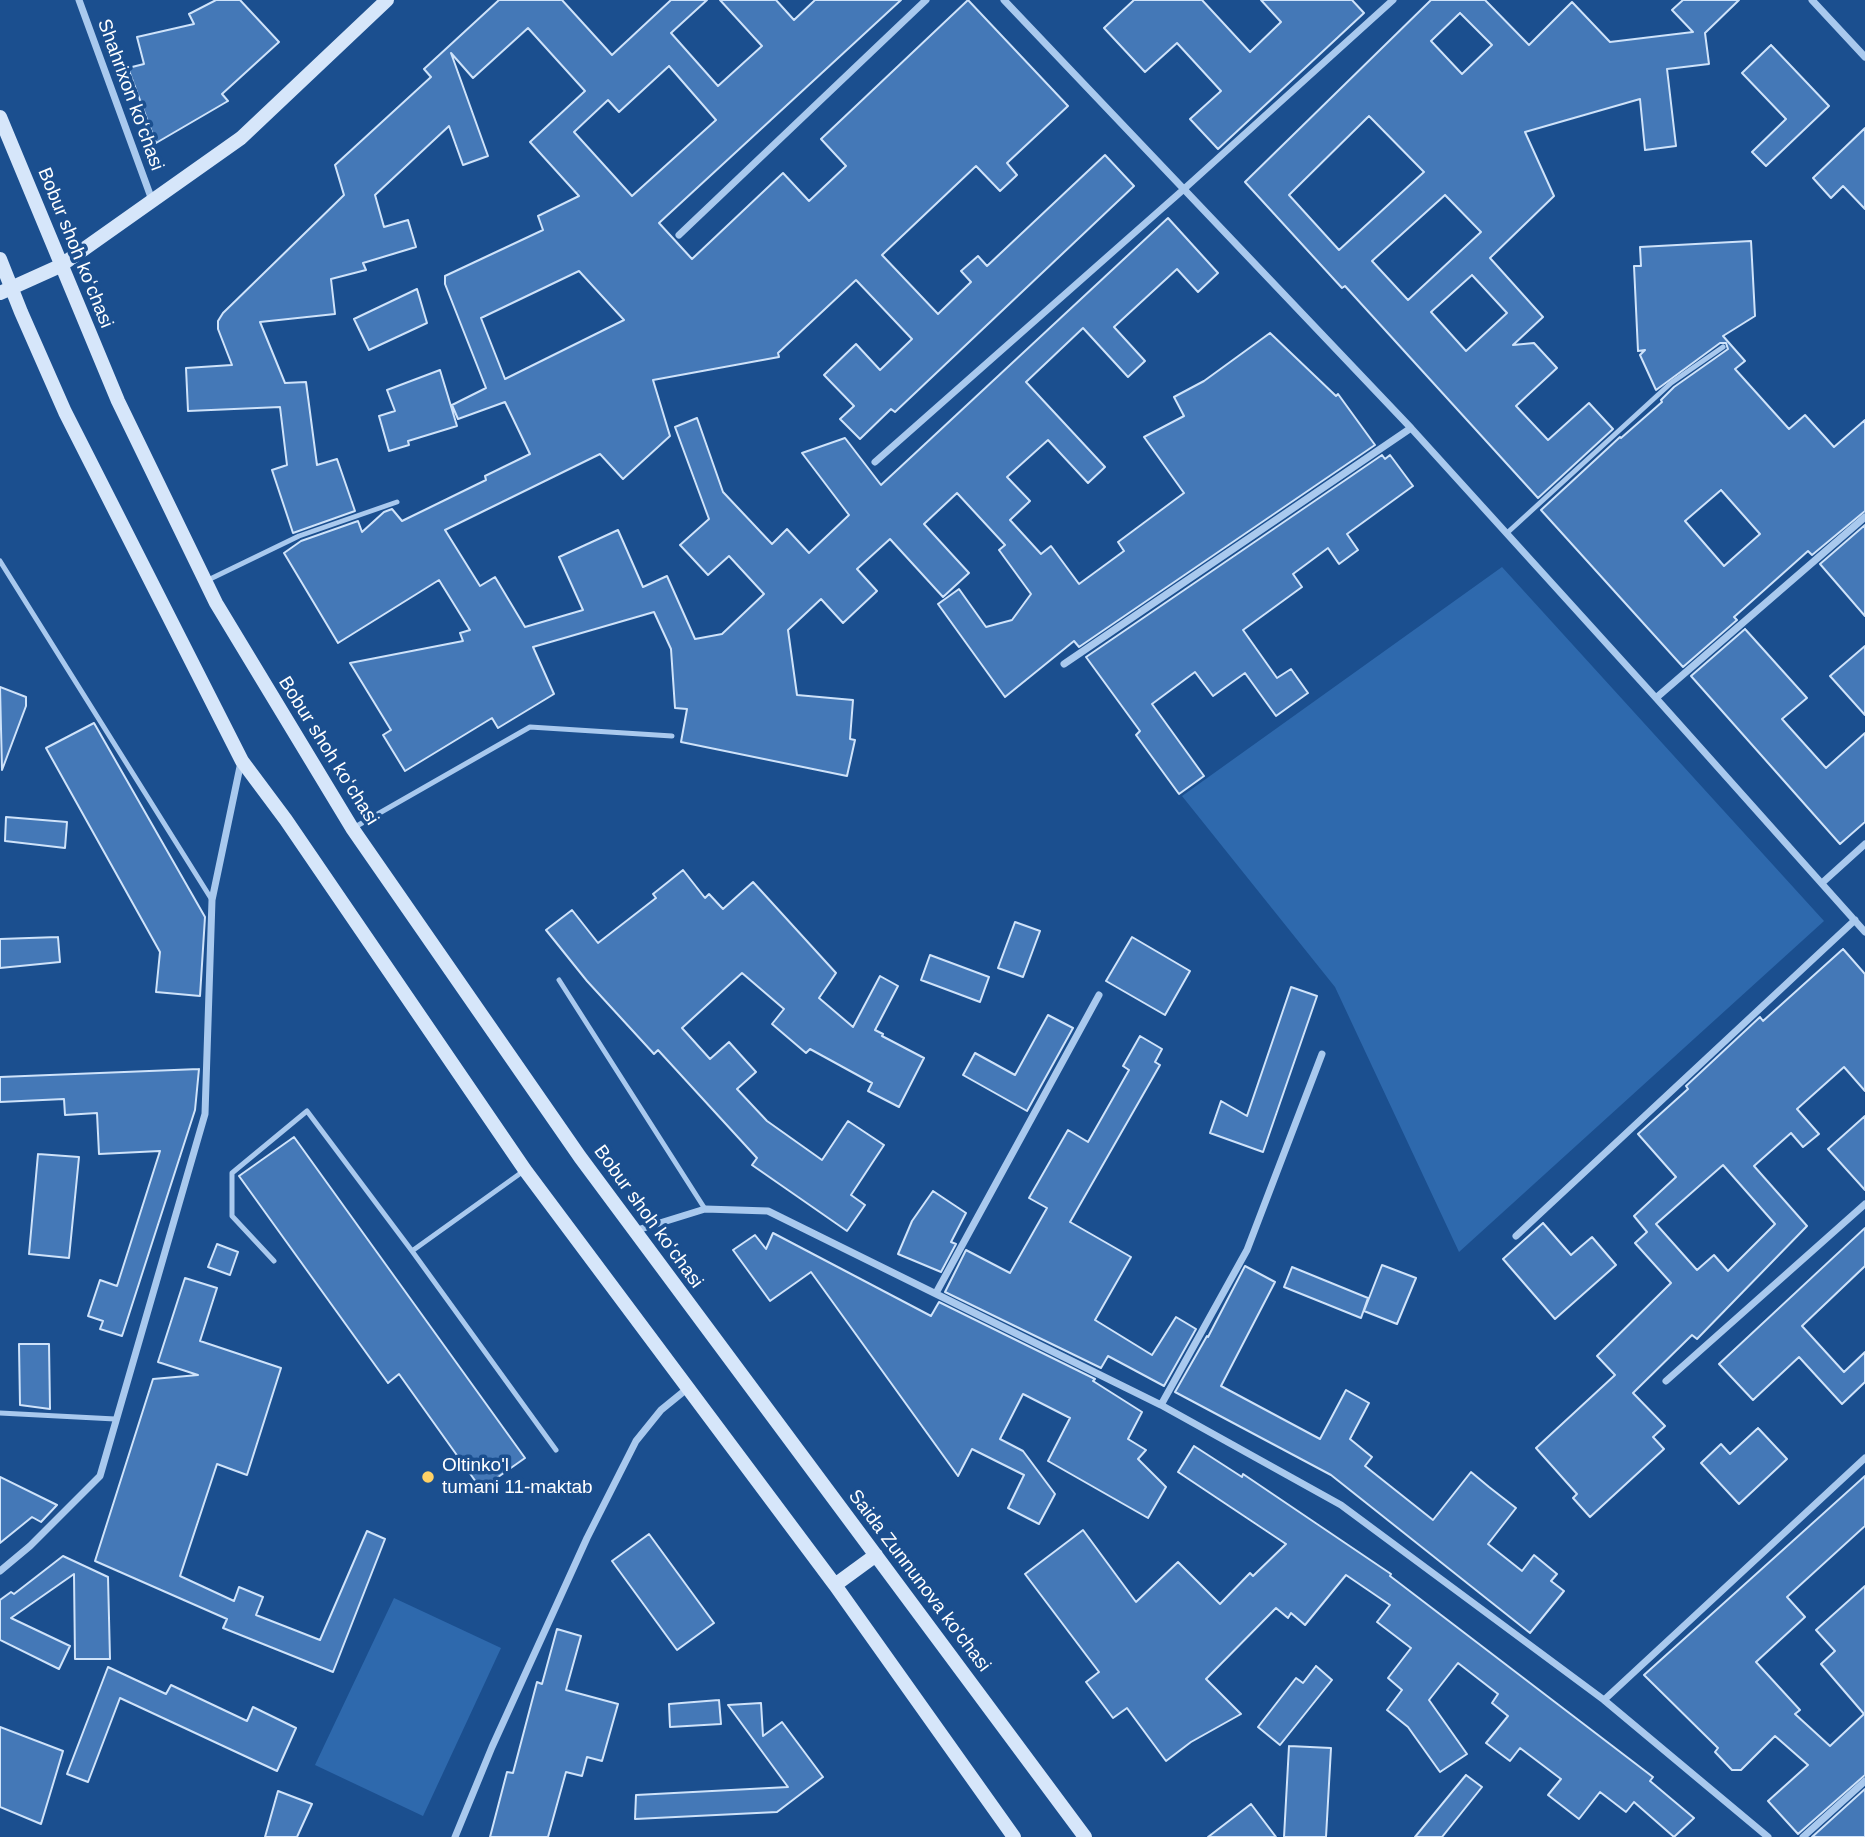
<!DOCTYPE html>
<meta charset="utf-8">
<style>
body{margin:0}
canvas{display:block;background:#1b4f8f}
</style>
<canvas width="1865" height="1837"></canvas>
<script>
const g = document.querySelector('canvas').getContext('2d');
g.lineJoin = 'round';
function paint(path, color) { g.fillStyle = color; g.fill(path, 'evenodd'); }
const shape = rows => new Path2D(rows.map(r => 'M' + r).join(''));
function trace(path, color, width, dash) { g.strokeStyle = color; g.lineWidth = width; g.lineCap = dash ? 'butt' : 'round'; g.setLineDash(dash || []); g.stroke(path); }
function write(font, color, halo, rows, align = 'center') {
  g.font = font + ' Helvetica,sans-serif'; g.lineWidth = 7; g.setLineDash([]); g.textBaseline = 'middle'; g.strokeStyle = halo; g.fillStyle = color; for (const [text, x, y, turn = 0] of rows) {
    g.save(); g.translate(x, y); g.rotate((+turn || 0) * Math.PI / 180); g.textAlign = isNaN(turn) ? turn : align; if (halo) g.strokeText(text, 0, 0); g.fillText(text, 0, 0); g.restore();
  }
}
paint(shape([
 [1502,567,1824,921,1459,1252,1335,987,1182,796],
 [394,1598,501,1648,423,1816,315,1765]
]), '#2e69ad');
const building = shape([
 [216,0,240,0,279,42,222,94,228,101,156,143,128,68,144,64,137,37,194,24,189,14,216,0],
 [499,0,562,0,612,55,671,0,707,0,671,33,718,86,762,46,720,0,776,0,794,20,815,0,901,0,659,223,692,259,783,173,809,201,846,166,821,139,968,0,1068,106,1007,163,1017,175,1000,191,976,166,882,255,938,314,971,282,961,271,978,256,987,266,1105,155,1134,186,895,412,891,409,860,439,840,419,854,406,824,375,856,344,880,370,912,339,856,280,778,353,779,357,653,380,670,436,623,479,600,454,445,530,480,586,495,577,525,627,583,610,559,557,618,530,643,587,667,576,695,639,722,634,764,594,729,556,708,575,680,545,709,519,675,427,697,418,723,492,772,544,787,529,809,553,849,515,802,453,845,438,881,485,1168,218,1218,273,1198,292,1177,269,1114,327,1145,361,1128,377,1083,328,1026,382,1105,467,1088,483,1048,440,1007,477,1030,501,1010,520,1041,554,1051,546,1079,584,1124,551,1118,542,1184,493,1144,437,1184,416,1174,397,1204,381,1270,333,1336,396,1338,394,1375,445,1079,647,1074,641,1005,697,938,604,959,589,986,627,1012,620,1031,594,999,550,1005,545,957,493,924,524,969,573,943,597,890,539,857,569,877,591,843,623,821,599,788,630,797,695,853,700,850,739,855,740,847,776,681,742,687,709,675,708,671,649,654,612,533,647,554,694,498,728,492,718,405,771,383,735,391,730,350,663,463,641,460,633,470,630,439,580,338,643,284,553,301,541,358,521,362,532,384,512,392,509,402,521,486,480,485,476,530,454,505,402,458,419,452,405,486,388,445,284,445,276,543,230,538,216,579,196,530,142,585,91,528,28,473,78,451,53,488,156,463,165,449,126,375,195,384,227,408,220,416,247,363,263,366,270,331,279,335,314,260,322,285,383,306,382,317,465,337,459,355,511,293,533,272,470,287,465,280,407,188,411,186,368,232,365,218,329,218,321,223,313,344,195,335,165,431,77,424,69,499,0],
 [669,66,716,120,632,196,574,132,608,100,619,112,669,66],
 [579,271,624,320,505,379,481,318,579,271],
 [1134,0,1202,0,1250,52,1281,22,1261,0,1352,0,1364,13,1218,149,1190,119,1221,91,1177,43,1145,72,1104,28,1134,0],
 [1431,0,1485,0,1529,45,1572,2,1610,42,1693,32,1672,10,1683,0,1739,0,1705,33,1709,64,1667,69,1676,146,1645,150,1640,99,1525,132,1554,196,1490,258,1543,317,1513,345,1534,343,1557,368,1516,406,1548,440,1589,403,1613,429,1538,498,1345,286,1342,288,1245,182,1431,0],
 [1460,13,1492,45,1462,74,1431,41,1460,13],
 [1369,116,1424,172,1339,250,1289,195,1369,116],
 [1445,195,1481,232,1408,300,1372,261,1445,195],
 [1472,275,1507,313,1466,351,1431,312,1472,275],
 [1771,45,1829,106,1766,166,1752,152,1786,119,1742,73,1771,45],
 [1865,128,1865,209,1843,186,1831,198,1813,178,1865,128],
 [1751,241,1755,316,1723,336,1745,361,1735,369,1789,429,1805,415,1834,447,1865,420,1865,511,1812,555,1808,551,1734,617,1737,620,1683,667,1541,510,1620,437,1621,438,1662,402,1661,400,1674,387,1728,349,1726,343,1720,343,1656,390,1640,355,1645,350,1638,351,1634,266,1641,266,1640,247,1751,241],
 [1721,490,1760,534,1724,566,1685,521,1721,490],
 [417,289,427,323,369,350,354,319,417,289],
 [440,370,457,426,408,441,409,445,389,451,379,416,395,411,387,390,440,370],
 [1382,455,1385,459,1390,455,1413,486,1347,534,1358,550,1339,564,1328,548,1293,574,1302,587,1243,630,1277,678,1291,669,1308,693,1276,716,1245,673,1213,696,1195,672,1152,704,1204,776,1179,794,1136,735,1140,731,1086,657,1382,455],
 [1865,525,1865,616,1820,564,1865,525],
 [1745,629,1807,698,1782,719,1826,768,1865,733,1865,822,1840,844,1691,676,1745,629],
 [1865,646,1865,715,1830,676,1865,646],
 [0,687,26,697,26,706,2,770,0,687],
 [94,723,205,917,200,996,156,992,160,952,46,748,94,723],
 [6,817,67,822,65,848,5,841,6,817],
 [683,870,705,898,709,894,723,909,753,882,836,973,819,998,853,1027,880,976,898,986,875,1030,883,1034,882,1036,924,1058,899,1107,868,1091,872,1083,810,1049,806,1053,772,1024,784,1009,742,973,682,1028,710,1059,729,1042,756,1072,737,1089,767,1121,822,1160,848,1121,884,1145,851,1195,865,1205,847,1231,752,1165,757,1158,658,1050,654,1054,587,981,546,930,572,910,598,943,656,898,653,894,683,870],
 [1015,922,1040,931,1023,977,998,968,1015,922],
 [58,937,60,962,0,968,0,939,58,937],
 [1132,937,1190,971,1165,1015,1106,981,1132,937],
 [1843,949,1865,974,1865,1091,1844,1067,1797,1109,1819,1134,1803,1147,1791,1133,1754,1166,1807,1226,1697,1339,1692,1335,1633,1393,1665,1426,1653,1437,1664,1449,1590,1517,1573,1498,1577,1494,1536,1448,1615,1375,1597,1356,1671,1283,1635,1243,1647,1232,1634,1216,1676,1177,1638,1134,1688,1089,1686,1086,1760,1017,1763,1021,1843,949],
 [1723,1165,1775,1224,1728,1271,1714,1255,1697,1270,1656,1224,1723,1165],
 [930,955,989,977,980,1002,921,980,930,955],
 [1291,987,1317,996,1263,1152,1210,1133,1221,1101,1247,1116,1291,987],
 [1048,1015,1073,1028,1027,1111,963,1075,975,1053,1015,1075,1048,1015],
 [1140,1036,1162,1049,1155,1062,1160,1065,1070,1222,1131,1257,1095,1320,1152,1355,1176,1317,1196,1329,1164,1386,1108,1356,1101,1368,945,1292,966,1250,1010,1273,1047,1208,1029,1198,1068,1130,1088,1142,1129,1070,1123,1066,1140,1036],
 [199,1069,195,1110,122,1336,100,1329,103,1321,88,1316,100,1280,117,1286,160,1151,99,1154,97,1113,65,1115,64,1099,0,1102,0,1077,199,1069],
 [1865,1116,1865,1190,1828,1149,1865,1116],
 [294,1137,525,1458,481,1489,399,1374,388,1383,239,1176,294,1137],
 [38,1154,79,1157,69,1258,29,1254,38,1154],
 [933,1191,966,1213,951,1242,956,1244,941,1272,898,1254,912,1221,933,1191],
 [1543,1223,1571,1255,1592,1237,1616,1265,1555,1319,1503,1259,1543,1223],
 [1865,1228,1865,1266,1802,1326,1844,1372,1865,1352,1865,1382,1842,1404,1799,1357,1753,1400,1719,1364,1865,1228],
 [773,1233,931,1316,939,1302,1095,1379,1093,1381,1142,1412,1128,1439,1146,1450,1138,1459,1166,1487,1148,1518,1048,1461,1070,1418,1023,1394,1000,1439,1023,1451,1055,1494,1039,1524,1008,1508,1024,1475,972,1449,958,1476,811,1272,770,1301,733,1250,755,1235,766,1249,773,1233],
 [217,1244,238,1252,230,1275,208,1267,217,1244],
 [1382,1265,1416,1278,1397,1324,1364,1311,1382,1265],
 [1245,1266,1275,1282,1221,1386,1320,1439,1346,1390,1369,1403,1350,1439,1372,1457,1365,1466,1433,1520,1471,1472,1489,1487,1516,1508,1488,1544,1522,1571,1534,1555,1557,1574,1551,1581,1564,1591,1530,1633,1331,1475,1175,1392,1207,1336,1208,1337,1245,1266],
 [1292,1267,1368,1298,1361,1318,1284,1287,1292,1267],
 [185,1278,217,1288,200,1341,281,1368,247,1475,217,1464,180,1576,234,1601,239,1587,263,1597,256,1615,320,1640,367,1531,385,1539,333,1672,223,1628,227,1619,95,1561,153,1379,198,1375,158,1362,185,1278],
 [19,1344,49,1344,50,1409,20,1405,19,1344],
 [1758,1428,1787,1459,1739,1504,1701,1463,1721,1444,1730,1454,1758,1428],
 [1194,1446,1242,1477,1243,1474,1391,1574,1390,1576,1653,1777,1650,1781,1694,1818,1674,1837,1634,1802,1626,1812,1600,1792,1579,1819,1548,1795,1561,1779,1520,1748,1510,1761,1486,1743,1508,1716,1492,1703,1498,1694,1458,1663,1429,1700,1467,1754,1440,1772,1408,1727,1387,1710,1402,1690,1388,1678,1411,1648,1377,1622,1390,1605,1346,1575,1305,1625,1291,1613,1288,1618,1276,1608,1206,1679,1241,1714,1191,1742,1166,1761,1127,1708,1113,1718,1086,1682,1099,1672,1025,1574,1083,1530,1136,1602,1178,1562,1220,1604,1250,1573,1253,1576,1286,1544,1178,1472,1194,1446],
 [1865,1476,1865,1526,1787,1597,1805,1617,1756,1662,1800,1710,1795,1714,1830,1746,1864,1714,1821,1664,1835,1651,1816,1630,1865,1586,1865,1775,1798,1834,1768,1801,1808,1765,1775,1736,1741,1770,1732,1770,1715,1752,1718,1748,1644,1675,1865,1476],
 [0,1477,57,1505,41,1522,32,1517,0,1543,0,1477],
 [649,1534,714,1623,677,1650,612,1561,649,1534],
 [63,1556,108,1577,110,1659,75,1659,74,1574,11,1618,70,1646,59,1669,0,1640,0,1600,11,1592,14,1594,63,1556],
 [557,1629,581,1636,566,1690,618,1704,602,1761,587,1757,582,1776,566,1772,548,1837,490,1837,507,1772,513,1773,537,1682,542,1684,557,1629],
 [1316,1666,1332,1680,1280,1745,1258,1727,1296,1678,1303,1683,1316,1666],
 [108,1667,166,1694,171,1685,247,1721,253,1707,296,1728,277,1771,120,1698,88,1782,67,1774,108,1667],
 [719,1700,721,1724,670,1727,669,1704,719,1700],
 [761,1703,763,1736,782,1722,823,1777,777,1812,635,1819,636,1795,788,1787,728,1705,761,1703],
 [0,1727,63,1751,41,1824,0,1807,0,1727],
 [1289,1746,1331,1748,1326,1837,1284,1837,1289,1746],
 [1466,1775,1482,1787,1442,1837,1415,1837,1466,1775],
 [1865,1789,1865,1837,1812,1837,1865,1789],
 [278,1791,312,1804,297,1837,265,1837,278,1791],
 [1251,1804,1276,1837,1208,1837,1251,1804]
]);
paint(building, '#4478b7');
trace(building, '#cfe3fa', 2);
trace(shape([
 [1507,533,1671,383,1723,347],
 [0,561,212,900],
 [206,581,299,536,397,502],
 [355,827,530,727,672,736],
 [559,980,705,1209],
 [412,1251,525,1170],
 [274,1261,232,1216,232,1173,307,1111,412,1251,556,1450],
 [0,1413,115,1419]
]), '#a9c9ee', 5);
trace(shape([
 [79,0,152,200],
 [1004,0,1411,428,1656,698,1865,932],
 [1812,0,1865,57],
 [679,235,926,0],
 [875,462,1184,189,1393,0],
 [1064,664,1411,428],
 [1656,698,1865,517],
 [1822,883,1865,844],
 [634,1231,705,1209,768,1211,1161,1405,1341,1505,1604,1700,1768,1837],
 [1516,1236,1855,920],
 [936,1293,1099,995],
 [1666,1381,1865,1204],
 [1161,1405,1247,1250,1322,1054],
 [0,1571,30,1546,100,1476,205,1114,212,900,241,762],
 [1604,1700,1865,1458],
 [455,1837,492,1747,587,1538,636,1441,661,1410,688,1388],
 [1803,1837,1865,1781]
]), '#a9c9ee', 7);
trace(shape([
 [0,117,118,401,216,603,352,828,580,1157,1085,1837],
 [0,259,21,312,65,412,242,761,286,820,525,1170,835,1585,1014,1837],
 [0,293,60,266,241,138,387,0],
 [835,1585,876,1555]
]), '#d6e6fa', 14);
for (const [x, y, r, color] of [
 [428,1477,7,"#ffd166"]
]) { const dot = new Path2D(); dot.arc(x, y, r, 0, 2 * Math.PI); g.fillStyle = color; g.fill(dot); trace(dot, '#1b4f8f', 2.5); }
write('19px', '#fff', '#1b4f8f', [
 ["Shahrixon koʻchasi",130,95,70],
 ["Bobur shoh koʻchasi",75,248,68],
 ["Bobur shoh koʻchasi",328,751,58],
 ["Bobur shoh koʻchasi",648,1217,54],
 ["Saida Zunnunova ko'chasi",919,1581,53]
]);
write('19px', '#fff', '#1b4f8f', [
 ["Oltinko'l",442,1466],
 ["tumani 11-maktab",442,1488]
], 'left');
</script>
